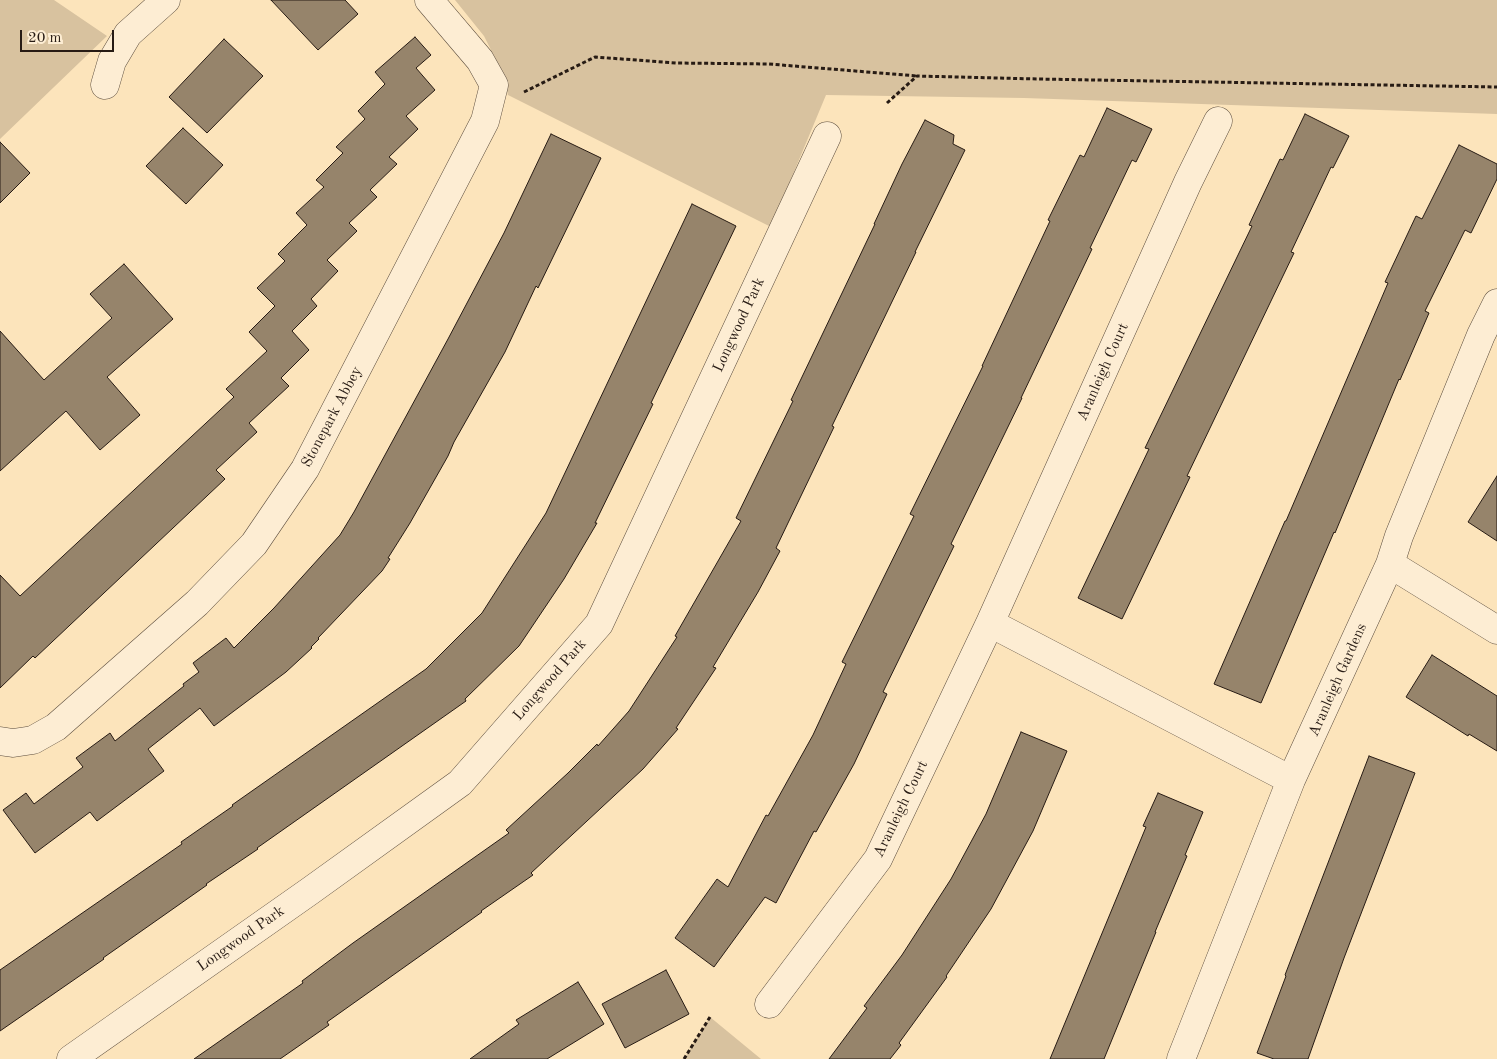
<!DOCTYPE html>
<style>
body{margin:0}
#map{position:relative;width:1497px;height:1059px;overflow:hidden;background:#fce4bb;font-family:"Old Standard TT",serif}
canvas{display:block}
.scale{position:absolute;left:20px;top:30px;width:94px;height:22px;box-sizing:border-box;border:2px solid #271b14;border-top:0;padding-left:6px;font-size:15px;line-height:18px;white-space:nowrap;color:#271b14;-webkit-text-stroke:4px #fdedd3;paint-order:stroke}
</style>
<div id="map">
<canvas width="1497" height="1059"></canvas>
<div class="scale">20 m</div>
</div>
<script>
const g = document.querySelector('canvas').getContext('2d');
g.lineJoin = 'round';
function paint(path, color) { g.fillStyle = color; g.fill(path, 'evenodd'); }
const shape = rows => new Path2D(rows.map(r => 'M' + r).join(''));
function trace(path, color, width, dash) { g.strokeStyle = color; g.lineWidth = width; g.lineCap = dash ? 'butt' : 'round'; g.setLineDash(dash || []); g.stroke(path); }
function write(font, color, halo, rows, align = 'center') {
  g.font = font + ' "Old Standard TT",serif'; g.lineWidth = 5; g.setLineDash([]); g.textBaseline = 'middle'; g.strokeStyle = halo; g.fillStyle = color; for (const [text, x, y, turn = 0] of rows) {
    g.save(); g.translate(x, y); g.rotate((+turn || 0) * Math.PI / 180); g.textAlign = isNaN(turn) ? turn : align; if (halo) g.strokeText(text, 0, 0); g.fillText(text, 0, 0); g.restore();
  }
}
paint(shape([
 [0,0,54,0,107,36,0,139],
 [455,0,1497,0,1497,114,1024,98,826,95,771,227,508,95,501,70,484,36],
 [710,1017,761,1059,684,1059]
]), '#d8c29f');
const building = shape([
 [271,0,345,0,358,14,318,50,271,0],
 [415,37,431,55,416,68,435,90,406,116,418,129,389,157,397,164,370,190,377,197,349,223,357,231,327,260,338,271,311,299,317,306,292,331,309,350,281,378,289,386,249,423,257,432,216,470,225,479,35,658,33,656,0,688,0,575,20,596,234,397,226,389,267,351,249,332,275,306,257,288,285,261,278,254,307,225,296,213,324,187,316,180,343,153,336,147,365,119,358,111,385,84,375,72,415,37],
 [224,39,263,76,207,133,169,97,224,39],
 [1107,108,1152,129,1136,162,1132,160,1090,248,1092,249,1021,398,1022,398,951,544,954,546,883,692,887,694,854,764,816,832,814,831,776,903,765,897,714,967,675,938,717,879,728,887,766,815,768,816,813,735,846,664,842,662,914,516,910,514,983,366,982,366,1050,221,1048,220,1080,155,1084,157,1107,108],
 [1305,114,1349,136,1333,168,1331,167,1291,252,1294,253,1187,476,1190,477,1122,619,1078,598,1149,449,1145,448,1252,226,1249,225,1280,159,1283,160,1305,114],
 [925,120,954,135,953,144,965,150,915,252,916,252,832,426,834,427,776,548,780,551,758,592,713,667,716,668,676,728,678,729,643,769,531,873,533,875,481,911,482,912,327,1022,329,1025,280,1059,194,1059,303,983,302,981,353,943,509,833,506,830,568,773,597,744,598,746,629,711,677,637,675,636,741,521,736,518,793,401,791,400,875,224,874,224,902,164,925,120],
 [183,128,223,165,186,204,146,166,183,128],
 [551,134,601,158,538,288,536,286,505,352,454,442,448,456,410,523,388,558,390,559,382,571,318,638,319,639,311,647,312,648,286,672,214,726,200,708,148,749,164,771,97,821,90,812,35,853,3,810,26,793,34,804,83,767,76,758,110,733,115,741,184,686,183,684,199,672,193,663,226,638,234,648,274,608,340,535,354,512,448,339,504,233,551,134],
 [0,142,30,173,0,203,0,142],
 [1459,145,1497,164,1497,179,1471,233,1465,230,1425,311,1429,313,1400,380,1399,379,1335,533,1334,532,1261,703,1214,684,1285,521,1286,521,1388,283,1385,282,1416,216,1422,219,1459,145],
 [692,204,736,226,651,403,653,404,595,523,597,523,564,579,519,646,465,699,466,701,257,848,258,849,206,884,207,885,103,958,104,959,0,1031,0,970,182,844,181,842,233,806,232,805,426,669,482,613,546,513,692,204],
 [124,264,173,319,107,377,140,415,100,450,66,411,0,471,0,331,44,380,112,318,90,294,124,264],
 [1497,476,1497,541,1468,522,1497,476],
 [1432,655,1497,696,1497,751,1469,734,1468,736,1406,697,1432,655],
 [1021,732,1067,751,1033,831,991,909,946,976,947,977,899,1043,901,1045,890,1059,829,1059,867,1008,864,1006,902,955,951,879,986,814,1021,732],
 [1369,756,1415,773,1344,958,1308,1059,1274,1059,1257,1053,1286,976,1285,975,1369,756],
 [1158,793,1203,812,1185,855,1187,856,1155,932,1156,932,1104,1059,1050,1059,1146,827,1143,826,1158,793],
 [666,970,689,1014,625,1048,602,1004,666,970],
 [578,982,604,1024,547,1059,470,1059,519,1024,516,1020,578,982]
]);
paint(building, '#96846b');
trace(building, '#271b14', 1);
const minor = shape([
 [105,85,112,61,128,34,166,0],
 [1390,564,1497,630],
 [990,623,1291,780],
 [0,741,13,743,33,740,56,727,197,603,254,544,305,469,485,121,494,85,480,60,429,0],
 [769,1004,878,859,990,623,1188,182,1218,121],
 [71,1059,310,891,460,783,599,624,827,136],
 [1181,1059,1291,780,1390,564,1399,536,1481,335,1497,303]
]);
trace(minor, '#5c4d3e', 29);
trace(shape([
 [524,92,595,57,676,63,769,64,917,76],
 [887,103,917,76,1038,79,1497,87],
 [684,1059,710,1017]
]), '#271b14', 3, [4, 2.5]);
trace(minor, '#fdedd3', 28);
write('15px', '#271b14', '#fdedd3', [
 ["Longwood Park",739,325,-65],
 ["Aranleigh Court",1103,372,-66],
 ["Stonepark Abbey",332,417,-62],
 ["Longwood Park",550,680,-49],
 ["Aranleigh Gardens",1338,680,-66],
 ["Aranleigh Court",901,809,-64],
 ["Longwood Park",241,939,-35]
]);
</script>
